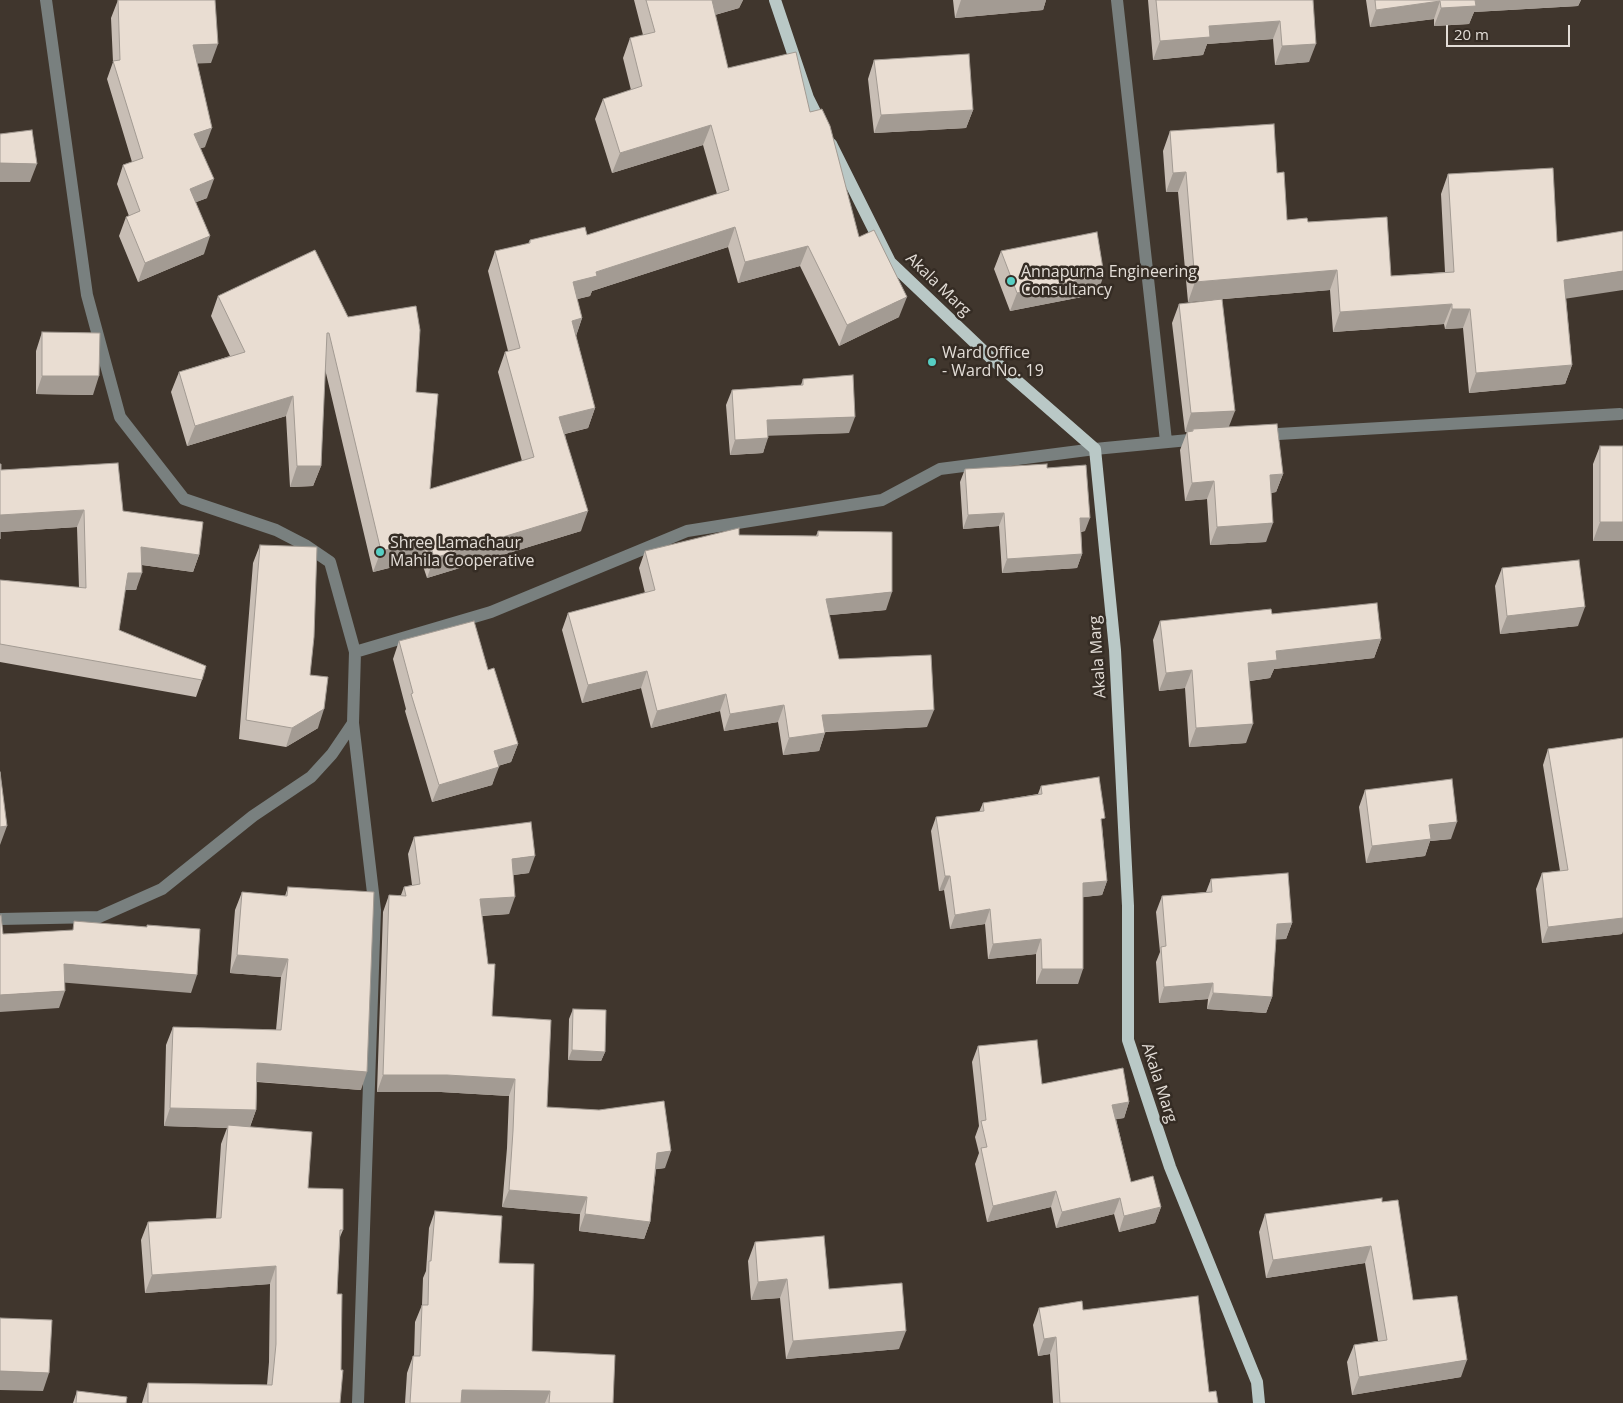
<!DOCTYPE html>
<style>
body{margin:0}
#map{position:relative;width:1623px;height:1403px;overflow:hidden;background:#40362d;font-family:"Open Sans",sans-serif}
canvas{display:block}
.scale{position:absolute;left:1446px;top:25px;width:124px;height:22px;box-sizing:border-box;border:2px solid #e3ddd7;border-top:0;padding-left:6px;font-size:15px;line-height:18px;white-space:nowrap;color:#e3ddd7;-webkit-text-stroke:4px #352c24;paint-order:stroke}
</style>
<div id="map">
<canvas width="1623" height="1403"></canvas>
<div class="scale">20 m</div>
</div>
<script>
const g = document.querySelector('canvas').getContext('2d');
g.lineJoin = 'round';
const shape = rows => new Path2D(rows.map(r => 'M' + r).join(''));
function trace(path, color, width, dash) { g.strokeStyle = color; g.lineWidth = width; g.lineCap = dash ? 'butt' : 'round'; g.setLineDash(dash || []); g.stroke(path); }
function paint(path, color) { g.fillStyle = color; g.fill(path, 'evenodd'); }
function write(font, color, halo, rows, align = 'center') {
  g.font = font + ' "Open Sans",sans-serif'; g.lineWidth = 5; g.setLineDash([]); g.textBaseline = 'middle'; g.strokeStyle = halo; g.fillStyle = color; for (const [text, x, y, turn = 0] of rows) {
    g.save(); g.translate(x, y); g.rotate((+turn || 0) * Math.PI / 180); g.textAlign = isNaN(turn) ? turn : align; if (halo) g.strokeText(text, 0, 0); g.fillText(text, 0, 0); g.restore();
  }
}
trace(shape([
 [46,0,87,295,120,417,184,499,276,530,305,545,330,562,355,652,353,723,375,910,358,1403],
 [1117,0,1166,441],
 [1261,435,1620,414],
 [355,652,491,612,687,531,882,500,940,469,1095,449,1199,439],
 [0,919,99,917,162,889,253,816,311,777,332,754,353,723]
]), '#79807f', 12);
trace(shape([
 [775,0,808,98,822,126],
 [831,144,890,262,992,359,1095,449,1115,650,1128,906,1128,1040,1170,1167,1257,1382,1259,1403]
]), '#b9c8c6', 12);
paint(shape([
 [118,0,211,63,197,63,205,147,201,148,207,198,196,202,204,254,138,282,119,236,126,217,129,216,117,184,123,165,132,162,107,79,113,62,111,18],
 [634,0,743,0,739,8,715,15,728,68,810,112,859,237,899,317,839,346,800,266,738,283,728,247,592,291,590,296,577,299,582,318,576,336,595,408,588,428,565,434,581,531,427,578,421,560,373,572,325,369,321,466,313,486,290,487,286,416,187,446,171,392,179,372,230,356,211,316,218,296,348,317,416,392,430,489,522,461,498,372,505,352,508,351,488,271,495,251,528,244,530,240,587,235,717,194,703,145,612,173,595,119,603,99,631,90,623,58,630,38,643,35],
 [953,0,1046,0,1043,10,955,18],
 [1148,0,1313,0,1309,62,1275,65,1273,39,1207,44,1203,55,1153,60],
 [1366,0,1581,0,1578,6,1474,12,1469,24,1434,26,1434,19,1370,27],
 [874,60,973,110,966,128,874,133,868,79],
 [1170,131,1277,173,1287,220,1308,222,1391,276,1445,272,1441,194,1448,174,1557,242,1566,299,1572,365,1565,384,1469,393,1463,328,1445,329,1444,324,1333,332,1330,290,1188,302,1178,192,1166,192,1163,151],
 [1001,251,1097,294,1010,311,994,269],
 [1179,304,1229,427,1283,474,1276,492,1271,493,1266,542,1210,545,1207,499,1185,501,1180,450,1187,432,1185,432,1172,323],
 [42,332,93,395,36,394,36,351],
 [803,379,849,433,768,435,763,453,730,455,726,405,732,390,801,385],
 [1600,446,1623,446,1623,541,1593,541,1593,464],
 [1047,468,1085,531,1081,532,1082,554,1077,568,1002,573,999,526,963,529,960,482,965,469],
 [1,470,123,511,199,555,193,572,142,565,136,590,125,590,119,630,202,680,196,697,0,662,0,580,79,588,77,527,0,532],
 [818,531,886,610,829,615,839,659,927,727,825,732,819,751,783,755,778,722,724,731,720,711,651,728,641,688,582,703,562,630,568,613,645,593,639,568,645,551,739,535,816,536],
 [260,545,310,675,318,728,286,747,239,739,253,563],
 [1502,568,1578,626,1500,634,1495,586],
 [1272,614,1381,639,1374,658,1274,669,1270,678,1250,681,1246,743,1189,747,1185,688,1159,691,1153,640,1160,621],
 [399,641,488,670,518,744,511,762,498,766,492,785,432,802,405,711,406,709,393,659],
 [1623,738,1623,930,1622,934,1542,943,1536,889,1542,873,1560,871,1543,765,1548,749],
 [1041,786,1102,825,1107,881,1102,895,1083,897,1078,984,1036,984,1036,954,988,959,985,924,950,929,944,890,939,891,931,831,936,817,979,812,983,803,1038,794],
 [1365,790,1451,839,1430,841,1425,856,1366,863,1359,807],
 [414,837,529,873,513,875,509,914,482,916,492,1016,547,1107,665,1168,656,1169,650,1222,644,1239,579,1231,580,1214,502,1207,507,1148,509,1096,441,1092,377,1092,383,912,389,895,401,895,404,887,412,885,408,854],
 [1211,879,1292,923,1286,939,1276,939,1272,997,1266,1013,1207,1009,1208,999,1159,1003,1156,962,1160,952,1156,912,1162,896,1206,892],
 [288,887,361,1090,257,1082,256,1110,250,1127,308,1188,343,1230,340,1237,337,1294,340,1403,142,1403,148,1383,267,1385,269,1362,270,1284,145,1293,141,1240,148,1222,216,1218,221,1144,227,1128,164,1126,166,1045,173,1027,276,1030,281,977,230,973,235,910,242,892,285,896],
 [573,1009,605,1052,601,1061,568,1060,569,1019],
 [978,1046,1042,1084,1129,1102,1124,1118,1116,1119,1131,1182,1161,1207,1155,1223,1119,1232,1114,1214,1056,1228,1051,1207,987,1222,975,1164,979,1153,975,1137,979,1126,972,1062],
 [1382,1202,1413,1300,1461,1377,1352,1395,1347,1362,1354,1345,1378,1341,1365,1263,1266,1278,1259,1232,1265,1214],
 [435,1211,499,1263,532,1351,613,1403,405,1403,407,1373,413,1356,414,1356,415,1322,422,1305,423,1278,426,1271,429,1228],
 [755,1242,899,1349,786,1359,780,1298,751,1300,748,1261],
 [1039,1308,1083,1310,1209,1392,1218,1403,1053,1403,1050,1354,1038,1356,1033,1325],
 [77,1391,126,1403,73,1403]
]), '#c8beb5');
paint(shape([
 [710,0,743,0,739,8,704,18],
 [961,0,1046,0,1043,10,955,18],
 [1473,0,1581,0,1578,6,1474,12,1469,24,1434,26,1441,8],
 [1440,1,1434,19,1370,27,1376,10],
 [1280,21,1273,39,1207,44,1203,55,1153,60,1160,41,1209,26],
 [218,44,211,63,186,64,193,45],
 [1316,44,1309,62,1275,65,1282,46],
 [973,110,966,128,874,133,881,115],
 [711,125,703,145,612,173,620,153],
 [212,128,205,147,188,152,194,134],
 [0,163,37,164,30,182,0,182],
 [1186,172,1178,192,1166,192,1173,173],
 [214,179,207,198,184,207,190,189],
 [735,227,728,247,592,291,590,296,566,302,573,282,596,272],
 [210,236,204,254,138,282,145,263],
 [808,246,800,266,738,283,745,262],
 [1337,270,1330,290,1188,302,1195,282],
 [1623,271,1623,290,1557,300,1564,280],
 [1104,275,1097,294,1010,311,1017,293],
 [907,297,899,317,839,346,847,325],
 [1452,304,1444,324,1333,332,1340,312],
 [1452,309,1470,309,1463,328,1445,329],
 [582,318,575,339,572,321],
 [1572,365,1565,384,1469,393,1476,373],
 [42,376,99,376,93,395,36,394],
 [293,396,286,416,187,446,195,426],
 [595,408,588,428,552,437,559,417],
 [1235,411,1228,429,1193,429,1192,431,1185,432,1191,413],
 [855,417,849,433,762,436,767,420],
 [768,438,763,453,730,455,735,440],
 [297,466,321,466,313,486,290,487],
 [1283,474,1276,492,1263,494,1270,475],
 [1214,481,1207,499,1185,501,1192,483],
 [84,510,77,527,0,532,0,515],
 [588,511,581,531,427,578,434,558],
 [1004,513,999,526,963,529,968,515],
 [1080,518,1090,518,1085,531,1075,532],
 [1600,522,1623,522,1623,541,1593,541],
 [1273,523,1266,542,1210,545,1217,527],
 [429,540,421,560,373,572,381,551],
 [141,547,199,555,193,572,135,564],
 [1082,554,1077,568,1002,573,1007,559],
 [128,573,142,573,136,590,122,590],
 [892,592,886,610,820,616,826,599],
 [1585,607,1578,626,1500,634,1507,616],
 [1381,639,1374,658,1274,669,1270,678,1242,682,1248,663,1276,651],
 [1192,670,1185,688,1159,691,1166,673],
 [647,671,641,688,582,703,588,685],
 [726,694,720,711,651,728,657,711],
 [784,705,778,722,724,731,730,714],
 [324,709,318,728,286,747,292,728],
 [934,710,927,727,816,732,822,715],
 [1253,724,1246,743,1189,747,1196,728],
 [825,733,819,751,783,755,789,738],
 [518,744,511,762,487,769,494,751],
 [499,767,492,785,432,802,439,785],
 [1457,822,1451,839,1430,841,1425,856,1366,863,1372,846,1429,825],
 [7,826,0,845,0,827],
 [535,856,529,873,506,876,512,859],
 [945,876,950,876,944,890,939,891],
 [1107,881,1102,895,1077,898,1083,883],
 [515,897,509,914,474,916,480,899],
 [990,909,985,924,950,929,955,915],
 [1623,917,1623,930,1622,934,1542,943,1548,927],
 [1292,923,1286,939,1271,940,1277,924],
 [1041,939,1036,954,988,959,993,944],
 [237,955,288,959,281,977,230,973],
 [64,964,197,975,191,993,57,982],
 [1042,969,1083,969,1078,984,1036,984],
 [1213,983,1208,999,1159,1003,1164,987],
 [65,991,59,1008,0,1012,0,995],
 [1213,993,1272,997,1266,1013,1207,1009],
 [572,1050,605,1052,601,1061,568,1060],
 [257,1063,367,1072,361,1090,250,1081],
 [383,1075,447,1075,515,1079,509,1096,441,1092,377,1092],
 [1129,1102,1124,1118,1106,1121,1112,1105],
 [170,1108,256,1110,249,1129,228,1125,227,1128,164,1126],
 [671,1151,665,1168,651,1170,657,1153],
 [509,1190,587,1197,580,1214,502,1207],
 [1056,1191,1051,1207,987,1222,993,1206],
 [1120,1198,1114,1214,1056,1228,1062,1212],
 [1161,1207,1155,1223,1119,1232,1124,1216],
 [585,1214,650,1222,644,1239,579,1231],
 [1371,1246,1365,1263,1266,1278,1273,1260],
 [276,1266,270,1284,145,1293,152,1275],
 [787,1279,780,1298,751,1300,758,1282],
 [906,1331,899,1349,786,1359,793,1341],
 [1056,1337,1050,1354,1038,1356,1044,1339],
 [1467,1360,1461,1377,1352,1395,1359,1377],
 [0,1371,49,1373,43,1391,0,1390],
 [462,1390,550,1391,545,1403,457,1403]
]), '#a39b93');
const building = shape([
 [118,0,215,0,218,44,193,45,212,128,194,134,214,179,190,189,210,236,145,263,126,217,140,211,123,165,143,158,113,61,120,60,118,0],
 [646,0,712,0,728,68,796,52,810,112,822,109,830,126,859,237,874,230,907,297,847,325,808,246,745,262,735,227,596,272,597,276,573,282,582,318,572,321,595,408,559,417,588,511,434,558,429,540,381,551,329,333,327,333,321,466,297,466,293,396,195,426,179,372,245,352,218,296,315,250,348,317,416,306,420,330,416,392,438,394,430,489,534,457,505,352,520,348,495,251,530,243,530,240,585,227,587,235,729,190,711,125,620,153,603,99,642,86,630,38,655,32,646,0],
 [1156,0,1313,0,1316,44,1282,46,1280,21,1209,26,1210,37,1160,41,1156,0],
 [1375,0,1475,0,1476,6,1441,8,1440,1,1376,10,1375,0],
 [969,54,973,110,881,115,874,60,969,54],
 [1274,124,1277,173,1284,172,1287,220,1307,218,1308,222,1387,217,1391,276,1454,272,1448,174,1553,168,1557,242,1623,231,1623,271,1564,280,1572,365,1476,373,1470,309,1452,309,1452,304,1340,312,1337,270,1195,282,1186,172,1173,173,1170,131,1274,124],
 [32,130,37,164,0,163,0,134,32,130],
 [1097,232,1104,275,1017,293,1001,251,1097,232],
 [1222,299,1235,411,1191,413,1179,304,1222,299],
 [42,332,100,333,99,376,42,376,42,332],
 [853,375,855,417,767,420,768,438,735,440,732,390,803,385,803,379,853,375],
 [1277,424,1283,474,1270,475,1273,523,1217,527,1214,481,1192,483,1187,432,1193,431,1193,429,1277,424],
 [1600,446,1623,446,1623,522,1600,522,1600,446],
 [118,463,123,511,203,522,199,555,141,547,142,573,128,573,119,630,206,666,202,680,0,644,0,580,86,588,84,510,0,515,0,539,0,464,1,464,1,470,118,463],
 [1047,464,1047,468,1086,465,1090,518,1080,518,1082,554,1007,559,1004,513,968,515,965,469,1047,464],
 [739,528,739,535,818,536,818,531,892,532,892,592,826,599,839,659,931,655,934,710,822,715,825,733,789,738,784,705,730,714,726,694,657,711,647,671,588,685,568,613,655,590,645,551,739,528],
 [260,545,317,547,314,637,310,675,328,677,324,709,292,728,246,720,260,545],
 [1579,560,1585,607,1507,616,1502,568,1579,560],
 [1377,603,1381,639,1276,651,1277,660,1248,663,1253,724,1196,728,1192,670,1166,673,1160,621,1271,609,1272,614,1377,603],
 [474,621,488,670,494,668,518,744,494,751,499,767,439,785,411,694,413,693,399,641,474,621],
 [1623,738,1623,918,1548,927,1542,873,1568,870,1548,749,1623,738],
 [0,772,7,826,0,827,0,772],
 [1099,777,1105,818,1101,819,1107,881,1083,883,1083,969,1042,969,1041,939,993,944,990,909,955,915,950,876,945,876,936,817,984,811,983,803,1042,794,1041,786,1099,777],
 [1452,779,1457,822,1429,825,1431,839,1372,846,1365,790,1452,779],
 [531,822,535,856,512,859,515,897,480,899,488,964,495,964,492,1016,551,1020,547,1107,599,1110,664,1101,671,1151,657,1153,650,1222,585,1214,587,1197,509,1190,513,1131,515,1079,447,1075,383,1075,389,895,406,896,404,887,420,884,414,837,531,822],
 [1288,873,1292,923,1277,924,1272,997,1213,993,1213,983,1164,987,1161,947,1166,946,1162,896,1212,892,1211,879,1288,873],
 [288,887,374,892,367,1072,257,1063,256,1110,170,1108,173,1027,281,1030,288,959,237,955,242,892,287,896,288,887],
 [1,915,3,934,73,930,74,921,147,927,147,925,200,929,197,975,64,964,65,991,0,995,0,916,1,915],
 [573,1009,606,1010,605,1052,572,1050,573,1009],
 [1037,1040,1042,1084,1123,1068,1129,1102,1112,1105,1131,1182,1153,1176,1161,1207,1124,1216,1120,1198,1062,1212,1056,1191,993,1206,981,1148,987,1147,981,1121,986,1120,978,1046,1037,1040],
 [228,1125,312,1132,308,1188,343,1189,343,1230,340,1230,337,1294,342,1294,341,1370,343,1370,340,1403,148,1403,148,1383,272,1385,276,1344,276,1266,152,1275,148,1222,221,1218,228,1125],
 [1382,1198,1382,1202,1398,1200,1413,1300,1457,1296,1467,1360,1359,1377,1354,1345,1387,1340,1371,1246,1273,1260,1265,1214,1382,1198],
 [435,1211,502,1216,499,1263,534,1264,532,1351,615,1355,613,1403,549,1403,550,1391,462,1390,461,1403,410,1403,413,1356,420,1356,422,1305,428,1305,429,1261,431,1261,435,1211],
 [824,1236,829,1289,902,1283,906,1331,793,1341,787,1279,758,1282,755,1242,824,1236],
 [1198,1296,1209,1392,1216,1391,1218,1403,1060,1403,1056,1337,1044,1339,1039,1308,1082,1301,1083,1310,1198,1296],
 [0,1318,52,1320,49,1373,0,1371,0,1318],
 [77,1391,127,1397,126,1403,76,1403,77,1391]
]);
paint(building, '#e9ddd2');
trace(building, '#a39b93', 1);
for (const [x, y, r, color] of [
 [1011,281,5,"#56cec3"],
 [932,362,5,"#56cec3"],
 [380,552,5,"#56cec3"]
]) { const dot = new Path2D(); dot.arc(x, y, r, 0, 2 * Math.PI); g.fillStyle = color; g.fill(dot); trace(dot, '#352c24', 2); }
write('16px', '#e3ddd7', '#352c24', [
 ["Annapurna Engineering",1021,272],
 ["Consultancy",1021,290],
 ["Ward Office",942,353],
 ["- Ward No. 19",942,371],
 ["Shree Lamachaur",390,543],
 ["Mahila Cooperative",390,561]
], 'left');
write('16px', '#e3ddd7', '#352c24', [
 ["Akala Marg",938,285,44],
 ["Akala Marg",1098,657,-94],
 ["Akala Marg",1159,1083,72]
]);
</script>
